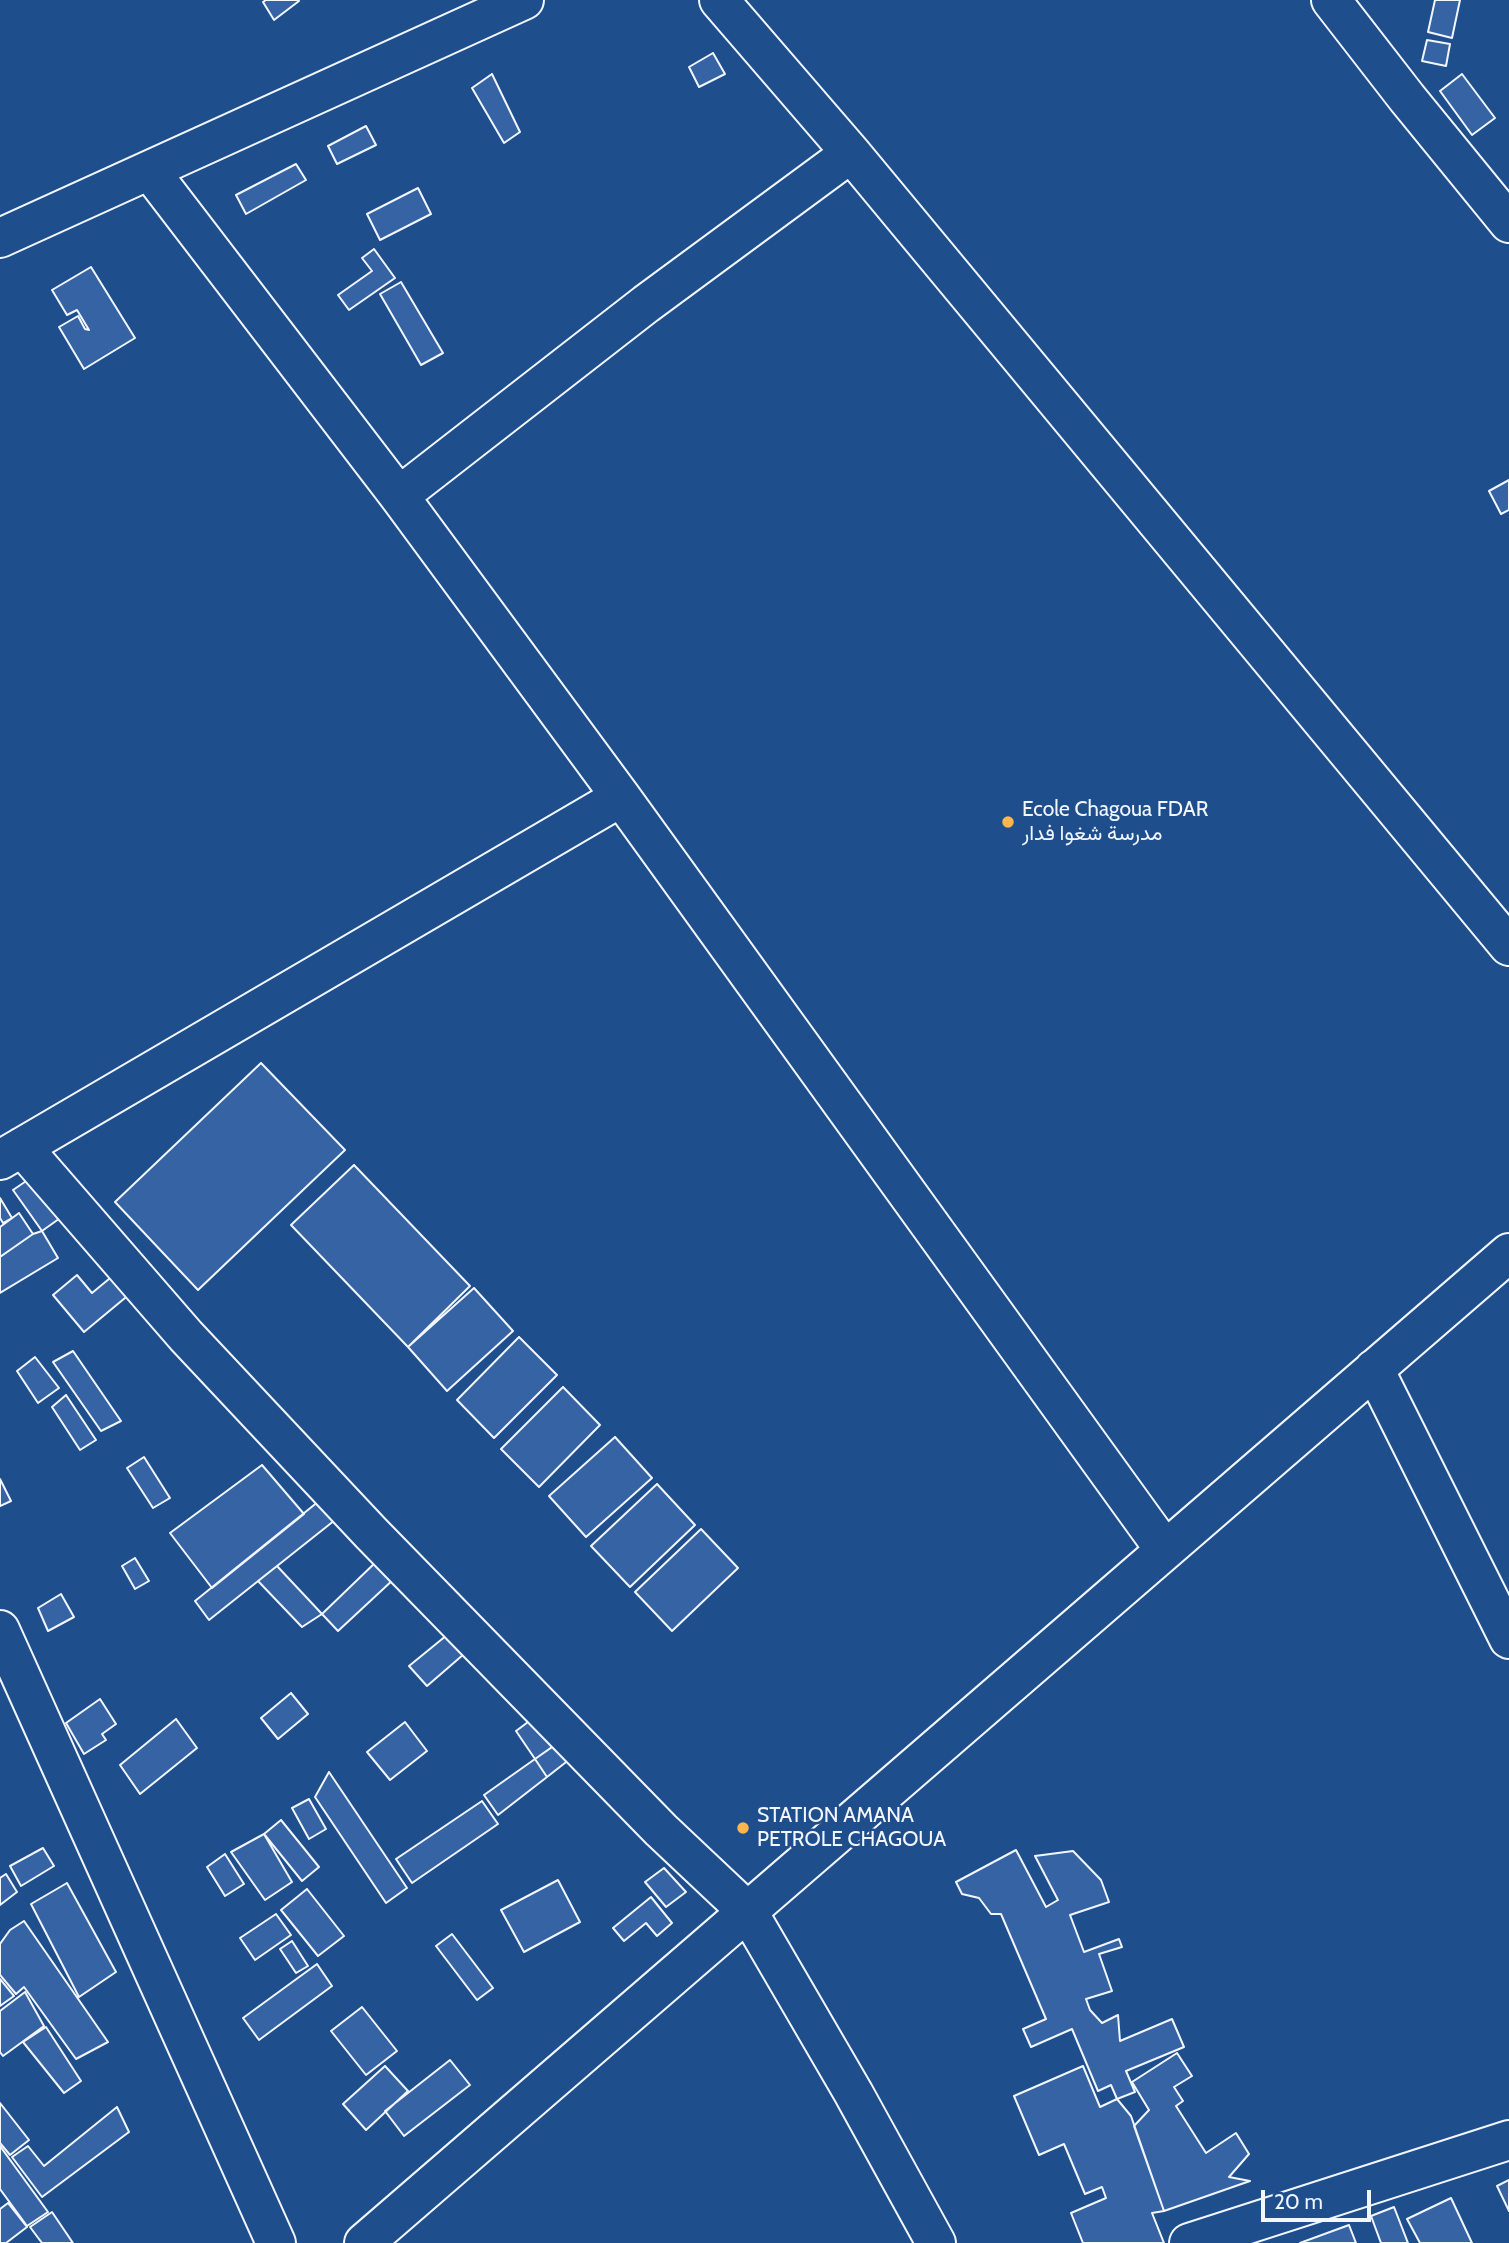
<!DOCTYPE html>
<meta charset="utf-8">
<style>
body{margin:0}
#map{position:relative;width:1509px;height:2243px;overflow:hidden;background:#1f4e8c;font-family:Cabin,sans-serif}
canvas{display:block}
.scale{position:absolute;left:1261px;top:2190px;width:110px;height:32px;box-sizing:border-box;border:4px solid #f2f6ff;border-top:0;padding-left:9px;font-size:21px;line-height:24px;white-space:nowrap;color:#f2f6ff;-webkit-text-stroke:5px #1f4e8c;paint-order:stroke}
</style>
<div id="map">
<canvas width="1509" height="2243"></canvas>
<div class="scale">20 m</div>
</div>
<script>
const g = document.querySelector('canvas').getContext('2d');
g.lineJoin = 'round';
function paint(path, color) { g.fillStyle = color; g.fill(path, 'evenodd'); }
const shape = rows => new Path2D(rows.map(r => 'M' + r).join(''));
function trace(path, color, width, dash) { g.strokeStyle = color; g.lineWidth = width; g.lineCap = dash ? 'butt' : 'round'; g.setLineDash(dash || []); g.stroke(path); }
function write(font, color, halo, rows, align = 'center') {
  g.font = font + ' Cabin,Vazirmatn,sans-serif'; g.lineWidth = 5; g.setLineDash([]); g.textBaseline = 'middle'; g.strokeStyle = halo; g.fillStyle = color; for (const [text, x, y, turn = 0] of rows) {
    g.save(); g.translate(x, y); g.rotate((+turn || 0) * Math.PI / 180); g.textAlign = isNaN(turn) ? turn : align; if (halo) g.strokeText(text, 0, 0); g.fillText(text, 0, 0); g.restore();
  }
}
const building = shape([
 [266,0,298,0,299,1,274,20,263,2,266,0],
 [1435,0,1460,0,1452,38,1428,32,1435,0],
 [1427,40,1450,44,1446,66,1422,61,1427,40],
 [713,53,725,74,699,87,689,67,713,53],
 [492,74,520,132,504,143,472,88,492,74],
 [1462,74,1495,118,1472,135,1440,91,1462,74],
 [366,126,376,145,337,164,328,146,366,126],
 [296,164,306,180,246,214,236,195,296,164],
 [418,188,431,214,380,240,367,214,418,188],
 [374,249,395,278,349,310,338,295,372,271,362,258,374,249],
 [91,267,135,338,84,369,59,327,78,316,85,329,89,330,77,310,67,315,52,290,91,267],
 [401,282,443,353,421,365,380,294,401,282],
 [1509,480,1509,510,1501,514,1489,491,1509,480],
 [261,1063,345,1150,198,1290,115,1202,261,1063],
 [354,1165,470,1286,408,1347,291,1225,354,1165],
 [35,1175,63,1216,42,1231,13,1190,35,1175],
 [0,1198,12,1218,3,1223,0,1218,0,1198],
 [19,1213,33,1234,0,1257,0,1227,19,1213],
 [42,1231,58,1258,0,1293,0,1257,33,1234,42,1231],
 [115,1274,131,1293,84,1332,53,1295,77,1275,92,1293,115,1274],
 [474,1288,513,1331,447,1391,408,1347,474,1288],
 [519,1337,557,1375,494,1438,457,1400,519,1337],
 [73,1351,121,1421,101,1431,53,1362,73,1351],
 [35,1357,59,1388,38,1403,17,1371,35,1357],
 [563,1387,600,1425,539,1487,501,1449,563,1387],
 [66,1395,96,1440,80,1450,52,1407,66,1395],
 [615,1437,652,1478,586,1537,549,1496,615,1437],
 [144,1457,170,1498,153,1508,127,1468,144,1457],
 [262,1465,304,1514,212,1588,170,1533,262,1465],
 [0,1479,11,1501,0,1506,0,1479],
 [657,1484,695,1525,630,1587,591,1546,657,1484],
 [319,1501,335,1520,209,1620,195,1601,319,1501],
 [701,1529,738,1568,672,1631,635,1592,701,1529],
 [135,1558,149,1581,135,1589,122,1566,135,1558],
 [378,1560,395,1578,338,1631,322,1614,378,1560],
 [277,1566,322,1614,302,1627,258,1581,277,1566],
 [61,1594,74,1617,48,1631,38,1608,61,1594],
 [447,1635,464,1654,427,1686,409,1666,447,1635],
 [291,1693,308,1714,278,1739,261,1718,291,1693],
 [100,1699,116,1724,102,1734,106,1740,84,1754,66,1723,100,1699],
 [176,1719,197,1748,140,1794,120,1765,176,1719],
 [532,1719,552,1747,535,1759,516,1731,532,1719],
 [405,1722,427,1751,390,1780,367,1752,405,1722],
 [558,1743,570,1759,547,1777,535,1759,558,1743],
 [535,1759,547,1777,498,1815,484,1795,535,1759],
 [329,1772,407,1888,386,1903,315,1797,329,1772],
 [309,1799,326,1829,309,1839,292,1808,309,1799],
 [482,1801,498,1824,412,1883,396,1859,482,1801],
 [281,1820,319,1867,302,1881,264,1834,281,1820],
 [264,1834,292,1882,265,1900,231,1852,264,1834],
 [43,1848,54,1866,21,1886,10,1866,43,1848],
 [1016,1850,1046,1907,1058,1900,1035,1856,1073,1851,1101,1880,1109,1902,1070,1915,1084,1952,1119,1939,1122,1947,1099,1954,1112,1991,1086,1999,1090,2010,1102,2023,1118,2015,1120,2041,1172,2019,1184,2047,1126,2071,1135,2092,1117,2099,1111,2085,1098,2091,1072,2029,1031,2047,1023,2029,1046,2019,1001,1914,991,1914,979,1898,962,1894,956,1882,1016,1850],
 [225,1854,244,1884,225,1896,207,1867,225,1854],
 [664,1868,686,1892,666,1907,645,1882,664,1868],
 [6,1874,17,1892,0,1905,0,1878,6,1874],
 [558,1880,580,1922,524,1952,501,1910,558,1880],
 [67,1883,116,1972,79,1997,31,1904,67,1883],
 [307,1889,344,1936,318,1956,281,1910,307,1889],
 [651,1897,672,1923,657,1936,646,1923,624,1941,613,1928,651,1897],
 [276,1914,291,1935,255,1960,240,1938,276,1914],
 [24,1921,108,2042,76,2059,24,1987,16,1994,0,1975,0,1944,10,1930,24,1921],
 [452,1934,493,1988,477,2000,436,1946,452,1934],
 [292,1941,308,1966,296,1973,280,1949,292,1941],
 [317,1964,332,1986,259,2040,243,2018,317,1964],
 [0,1979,14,1996,0,2006,0,1979],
 [25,1992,44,2026,3,2056,0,2052,0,2011,25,1992],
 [362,2007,397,2051,366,2075,331,2031,362,2007],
 [46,2027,81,2081,64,2093,23,2042,46,2027],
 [1177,2053,1192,2076,1174,2087,1183,2101,1176,2106,1206,2153,1236,2133,1249,2154,1229,2177,1250,2181,1164,2211,1134,2126,1149,2110,1132,2082,1177,2053],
 [450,2060,470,2085,404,2136,385,2111,450,2060],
 [385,2066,408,2091,366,2130,343,2104,385,2066],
 [1083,2066,1100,2107,1117,2099,1131,2116,1164,2211,1152,2213,1164,2243,1083,2243,1071,2213,1106,2198,1102,2187,1085,2194,1064,2144,1039,2155,1014,2096,1083,2066],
 [0,2103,29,2140,10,2155,0,2143,0,2103],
 [117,2107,129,2132,42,2197,12,2157,28,2146,44,2166,117,2107],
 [0,2146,48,2212,27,2226,0,2189,0,2146],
 [1509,2180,1509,2211,1497,2186,1509,2180],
 [1451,2198,1472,2243,1420,2243,1407,2219,1451,2198],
 [8,2203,27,2227,6,2243,0,2243,0,2209,8,2203],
 [1394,2207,1408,2243,1381,2243,1371,2216,1394,2207],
 [52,2212,73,2243,42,2243,30,2227,52,2212],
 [1349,2225,1356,2243,1300,2243,1349,2225]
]);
paint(building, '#3563a3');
trace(building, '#f2f6ff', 2);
const minor = shape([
 [719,0,851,153,1509,946],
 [1331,0,1407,98,1509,223],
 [150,171,399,496,621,797,1165,1550],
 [0,238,524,0],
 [399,496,646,304,851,153],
 [22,1147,186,1336,371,1533,661,1830,748,1912,854,2094,936,2243],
 [0,1160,621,797],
 [1374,1369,1509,1639],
 [0,1630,276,2243],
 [364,2243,1509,1253],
 [1189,2243,1509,2140]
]);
trace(minor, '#f2f6ff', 42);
trace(minor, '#1f4e8c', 38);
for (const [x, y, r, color] of [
 [1008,822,7,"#ffb74d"],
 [743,1828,7,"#ffb74d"]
]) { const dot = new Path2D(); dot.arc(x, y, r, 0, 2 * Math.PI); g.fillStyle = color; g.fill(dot); trace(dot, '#1f4e8c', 2.5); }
write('21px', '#f2f6ff', '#1f4e8c', [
 ["Ecole Chagoua FDAR",1022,810],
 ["مدرسة شغوا فدار",1022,834],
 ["STATION AMANA",757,1816],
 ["PETROLE CHAGOUA",757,1840]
], 'left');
</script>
